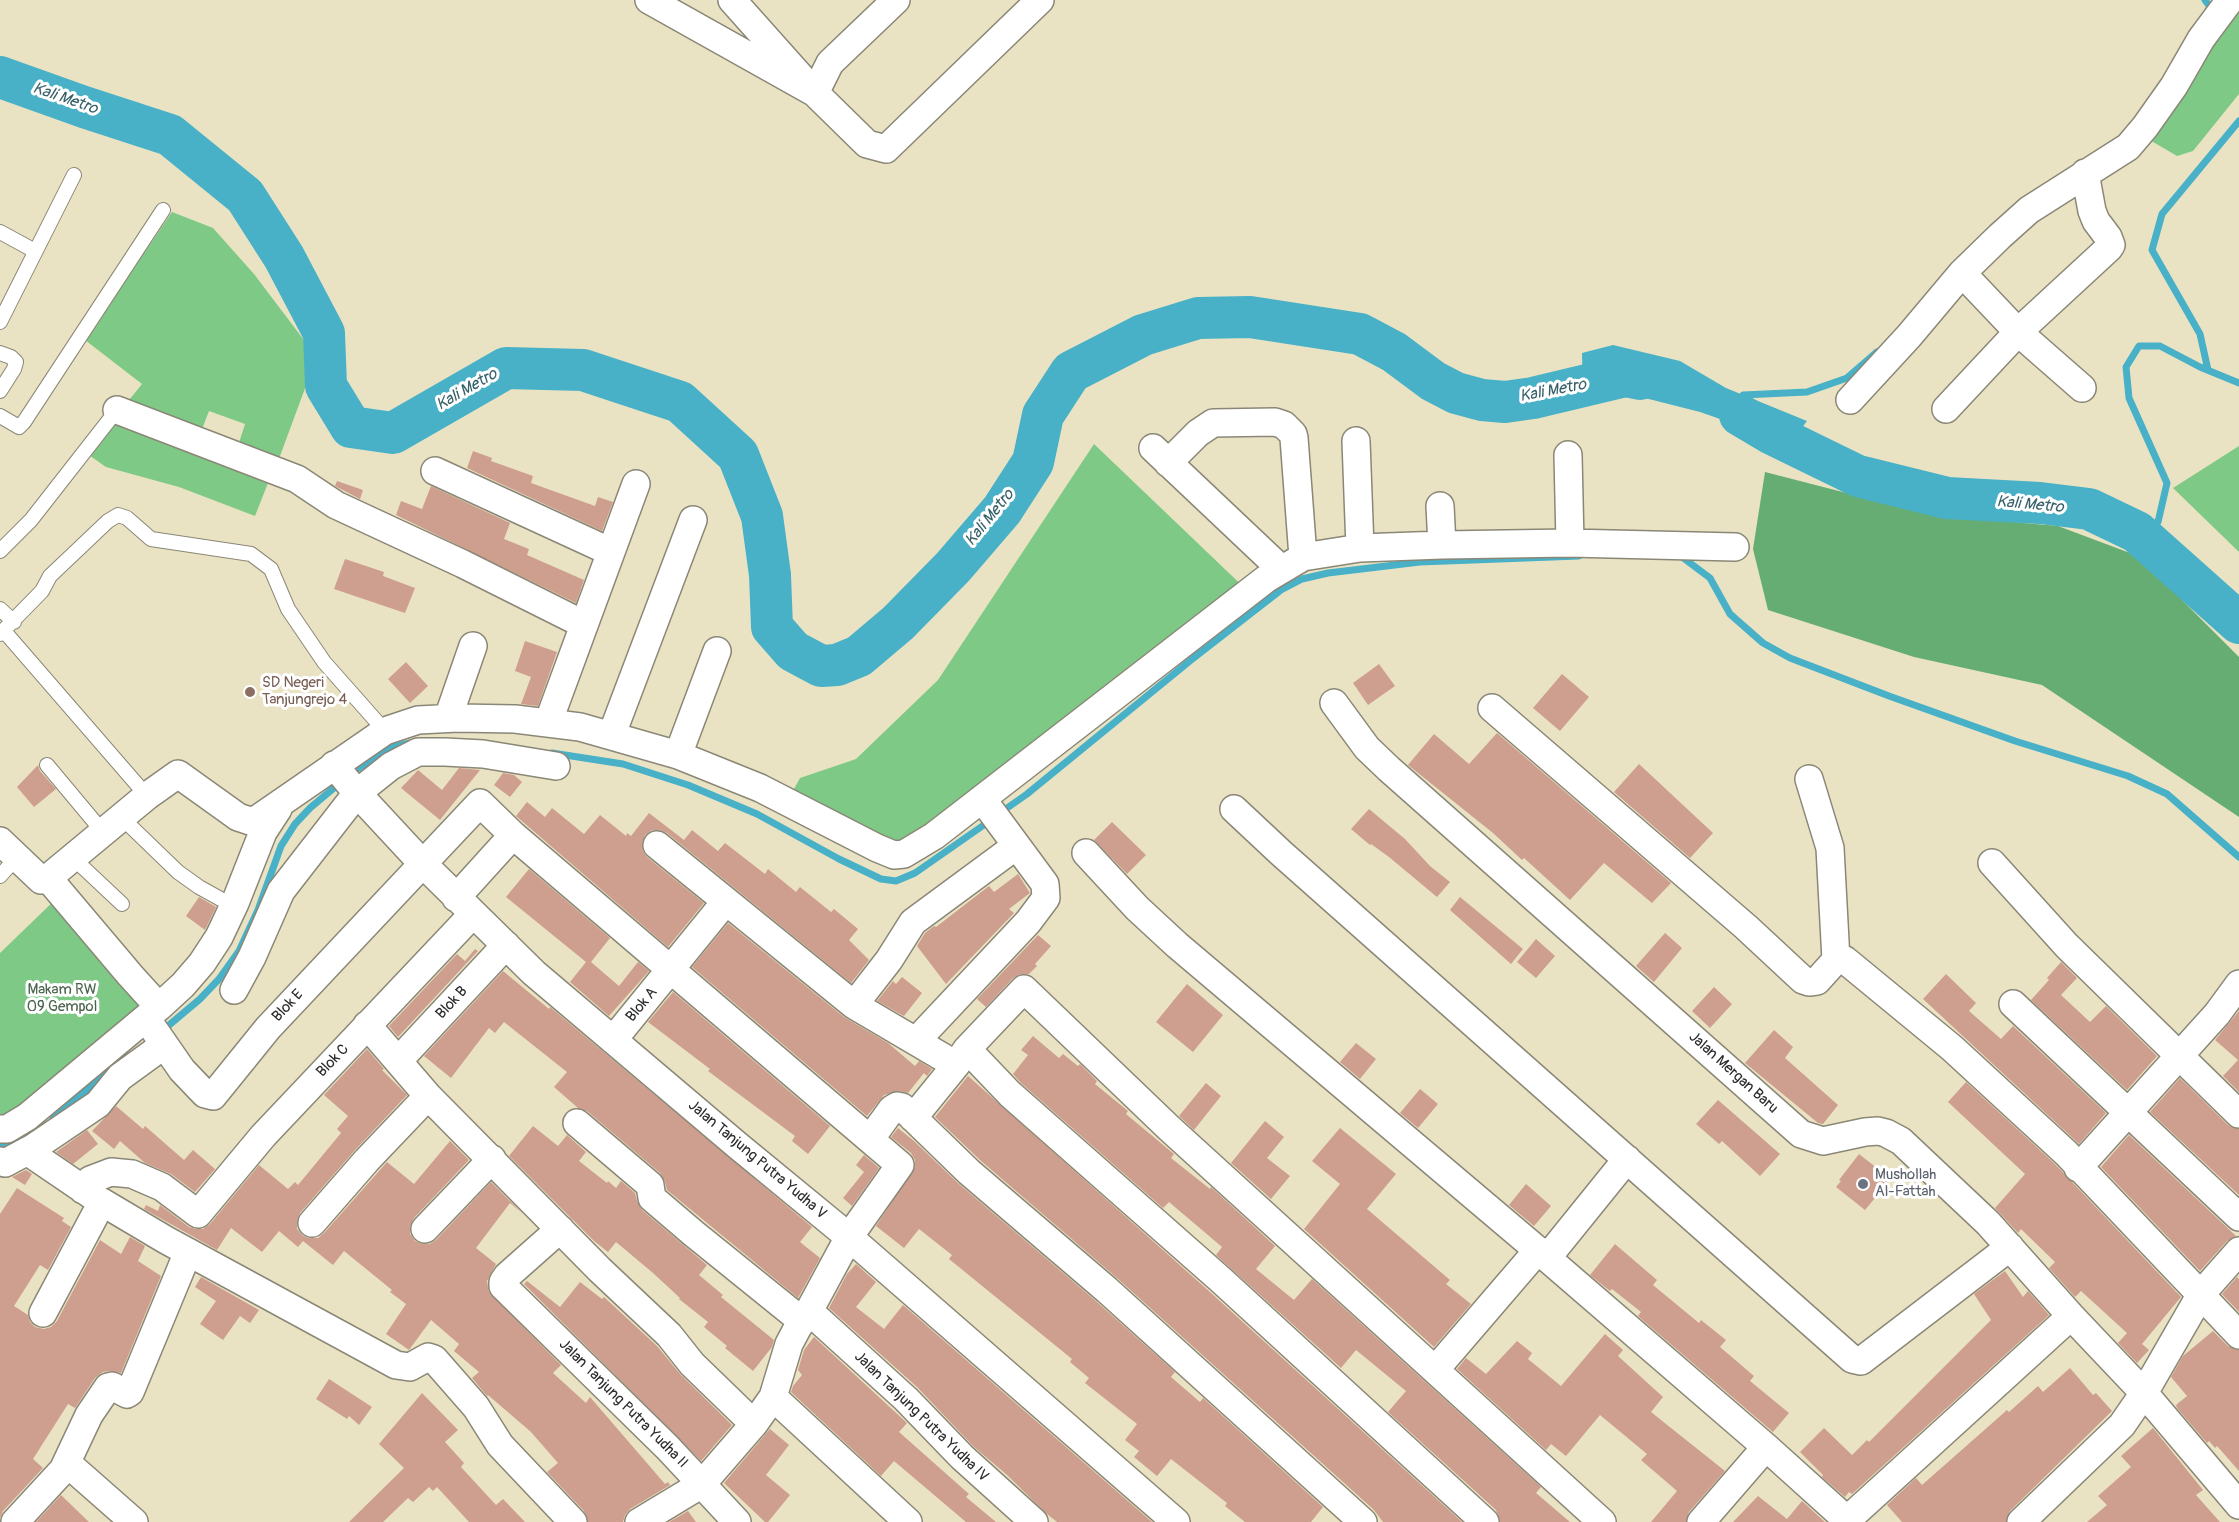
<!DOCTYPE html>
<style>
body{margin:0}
canvas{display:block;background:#eae3c3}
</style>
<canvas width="2239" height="1522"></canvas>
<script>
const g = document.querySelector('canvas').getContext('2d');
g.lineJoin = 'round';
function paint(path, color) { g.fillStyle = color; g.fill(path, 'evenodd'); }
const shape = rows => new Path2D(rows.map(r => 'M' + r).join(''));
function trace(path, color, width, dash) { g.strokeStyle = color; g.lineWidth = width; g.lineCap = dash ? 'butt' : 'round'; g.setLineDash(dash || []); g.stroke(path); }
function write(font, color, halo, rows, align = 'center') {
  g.font = font + ' Pangolin,sans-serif'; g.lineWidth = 6; g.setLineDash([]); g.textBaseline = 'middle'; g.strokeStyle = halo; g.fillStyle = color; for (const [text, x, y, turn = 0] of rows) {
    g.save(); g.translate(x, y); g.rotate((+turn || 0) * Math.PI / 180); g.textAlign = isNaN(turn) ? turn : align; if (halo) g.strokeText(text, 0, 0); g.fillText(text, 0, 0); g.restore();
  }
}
paint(shape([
 [2239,0,2239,94,2193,151,2177,156,2148,139],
 [172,212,213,228,254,274,310,348,307,383,277,464,237,449,245,424,209,411,194,450,270,478,255,516,179,487,106,467,86,453,142,384,85,340],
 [1094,444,1253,596,988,807,907,868,891,870,783,809,800,778,856,759,938,680],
 [2239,446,2239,552,2173,488],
 [58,897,149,1004,29,1105,0,1119,0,953]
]), '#7ec986');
paint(shape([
 [1765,472,1932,515,2058,526,2138,556,2239,657,2239,817,2042,685,1914,657,1768,610,1753,549]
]), '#66ad73');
paint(shape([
 [1613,345,1680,361,1726,388,1807,421,1786,449,1740,426,1700,412,1637,396,1583,402,1582,353]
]), '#48b1c7');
trace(shape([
 [2205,0,2210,7,2207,13],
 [2208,370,2200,334,2152,250,2162,214,2239,121],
 [1741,402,1743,395,1807,392,1847,378,1877,352],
 [2137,532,2158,522,2167,483,2129,398,2126,367,2139,346,2160,346,2200,367,2239,383],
 [1682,557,1710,578,1730,614,1763,643,1790,658,1889,696,2015,741,2128,776,2167,794,2239,857],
 [552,753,623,764,688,785,757,814,839,859,881,879,896,881,915,873,991,820],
 [349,775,360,767,393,747,410,743],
 [1000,813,1027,794,1191,660,1281,590,1302,579,1328,573,1420,562,1579,556],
 [162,1031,200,999,219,979,239,951,258,910,281,846,295,824,310,808,341,782],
 [53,1119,108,1072],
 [0,1146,19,1142]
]), '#48b1c7', 7);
trace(shape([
 [0,77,84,107,170,135,245,196,284,257,324,333,326,386,351,427,393,433,506,368,583,370,680,402,738,455,762,516,770,575,772,627,793,651,821,666,837,665,859,656,898,623,953,567,1002,510,1033,462,1043,415,1071,372,1143,335,1198,318,1250,317,1360,334,1394,352,1433,381,1456,393,1482,400,1505,402,1533,398,1625,376,1640,379],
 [1740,415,1772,434,1858,476,1947,498,2040,503,2089,509,2137,532,2239,623]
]), '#48b1c7', 42);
paint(shape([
 [473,451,492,458,491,461,533,476,531,483,595,506,598,497,613,502,602,531,467,468],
 [337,481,363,490,360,499,335,486],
 [431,486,510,523,504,539,529,549,527,555,584,580,576,603,396,515,401,501,422,509],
 [345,559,384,572,383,576,415,588,405,613,334,589],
 [525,641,557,652,538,706,521,704,531,677,515,671],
 [406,662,428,686,410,703,388,679],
 [1379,664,1395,686,1368,705,1353,683],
 [1562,674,1589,697,1560,731,1533,708],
 [1497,733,1671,883,1652,903,1604,863,1570,900,1524,858,1522,860,1493,833,1408,765,1434,734,1469,764],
 [1639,764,1713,833,1690,858,1614,792],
 [38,765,40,771,56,789,34,807,17,787],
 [459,768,480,770,440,820,401,788,418,770,442,790],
 [503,773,514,775,522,782,510,797,494,785],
 [527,802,545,817,552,808,584,834,600,815,626,836,627,833,631,836,649,813,684,840,692,830,718,851,725,843,765,874,768,869,796,892,800,887,831,912,834,909,858,929,849,940,869,960,851,983,667,833,660,830,652,830,645,835,642,842,643,851,647,857,704,903,668,947,516,816],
 [1369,809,1405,839,1430,866,1450,882,1437,897,1389,857,1371,844,1370,845,1351,829],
 [1112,822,1146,855,1127,874,1094,840],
 [529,869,610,938,591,962,619,986,638,962,649,971,609,1016,570,982,586,962,506,897],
 [1018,874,1030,893,1009,909,1014,913,946,984,917,946,925,933,934,926,936,927,989,886,994,892],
 [199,897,216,907,205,930,186,916],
 [1460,897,1523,949,1511,964,1450,910],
 [728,923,844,1017,888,1043,915,1066,919,1061,932,1069,927,1076,924,1073,908,1093,899,1091,884,1095,867,1116,692,967],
 [1665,933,1682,948,1654,982,1636,966],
 [1038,935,1051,946,1035,964,1037,966,1029,974,1020,974,1013,978,986,1007,977,999],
 [1536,939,1555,956,1536,978,1517,962],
 [475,949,478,951,398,1037,389,1026,457,954,465,961],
 [2061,962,2077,978,2061,995,2090,1022,2106,1006,2157,1056,2127,1090,2031,1000,2049,980,2047,978],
 [503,971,549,1009,550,1007,812,1227,800,1242,820,1258,798,1298,667,1190,665,1182,660,1173,587,1111,578,1108,554,1087,567,1072,504,1022,495,1033,489,1028,451,1078,424,1056],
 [1946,974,1976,1003,1969,1011,2001,1039,2013,1026,2106,1113,2079,1144,1923,999],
 [902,977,922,993,904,1016,877,1001,893,981,896,984],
 [1187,984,1223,1015,1193,1052,1156,1022],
 [1714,987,1732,1004,1710,1028,1692,1011],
 [673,992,830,1126,808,1154,792,1141,795,1136,728,1086,708,1071,710,1069,648,1022],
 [2239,1011,2239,1092,2223,1076,2238,1060,2215,1040],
 [1774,1030,1793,1047,1785,1058,1838,1105,1823,1124,1818,1123,1745,1063],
 [1033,1036,1059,1058,1063,1054,1078,1066,1080,1064,1097,1081,1095,1084,1128,1111,1126,1114,1174,1154,1171,1158,1210,1189,1211,1187,1275,1246,1256,1269,1294,1300,1312,1279,1541,1487,1536,1493,1570,1522,1500,1522,1496,1510,1388,1412,1406,1391,1356,1350,1341,1368,1216,1255,1222,1247,1169,1202,1163,1208,1021,1083,1013,1074,1028,1055,1021,1050],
 [1356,1043,1376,1059,1360,1079,1340,1062],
 [367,1049,384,1069,382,1070,407,1095,356,1149,300,1213,297,1221,297,1229,302,1235,308,1238,318,1238,324,1233,387,1162,414,1184,450,1141,469,1160,414,1218,410,1226,410,1234,415,1241,422,1244,430,1244,436,1240,491,1182,522,1213,510,1203,476,1248,496,1264,487,1281,489,1292,561,1365,553,1373,586,1403,590,1397,665,1484,668,1482,670,1485,630,1509,625,1515,623,1522,588,1522,584,1511,547,1472,558,1463,531,1432,488,1395,487,1396,472,1378,479,1372,454,1351,459,1344,431,1320,409,1350,386,1334,406,1304,390,1292,392,1290,344,1251,333,1265,303,1241,298,1247,279,1231,262,1252,231,1228,217,1250,144,1209,146,1205,158,1211,160,1205,189,1227,195,1229,203,1229,210,1224,259,1165,288,1189,295,1182,298,1185,341,1133,337,1129,348,1116,324,1095],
 [968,1076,1210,1292,1462,1522,1383,1522,1374,1510,1117,1278,980,1160,935,1117],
 [2180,1078,2228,1125,2239,1129,2239,1195,2150,1112],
 [1966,1082,2055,1164,2181,1297,2142,1344,2149,1350,2137,1363,2118,1343,2127,1333,2081,1291,2075,1297,2049,1268,2055,1262,2021,1229,2018,1233,1995,1208,2025,1174,1948,1102],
 [1206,1083,1221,1096,1194,1130,1179,1116],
 [1420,1089,1438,1104,1418,1128,1400,1113],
 [1718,1100,1780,1154,1760,1176,1722,1141,1719,1144,1696,1124],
 [116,1106,143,1129,145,1126,184,1160,193,1150,215,1169,195,1192,171,1174,145,1163,120,1141,114,1149,92,1131],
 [1265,1121,1284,1137,1267,1158,1290,1176,1271,1199,1231,1163],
 [533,1126,558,1146,567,1135,586,1152,579,1161,607,1183,608,1181,616,1188,621,1181,635,1193,637,1201,642,1210,707,1265,699,1275,723,1295,721,1297,774,1340,772,1347,753,1371,725,1348,727,1346,704,1327,708,1322,679,1299,680,1298,653,1273,616,1242,608,1252,594,1241,509,1156],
 [898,1128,914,1141,959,1184,1097,1302,1175,1372,1171,1377,1200,1402,1203,1398,1323,1507,1311,1522,1245,1522,1225,1506,1227,1503,1171,1459,1157,1476,1134,1457,1139,1451,1125,1440,1137,1424,1085,1383,1089,1378,1070,1362,1072,1359,949,1259,952,1255,919,1229,904,1248,876,1226,915,1167,915,1160,911,1153,891,1137],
 [1340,1128,1396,1174,1367,1209,1450,1280,1446,1284,1471,1304,1434,1347,1304,1229,1340,1184,1312,1161],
 [87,1130,98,1144,73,1164,56,1152],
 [2129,1135,2236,1236,2227,1241,2200,1271,2101,1167],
 [1859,1154,1891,1179,1865,1210,1836,1187,1841,1181,1839,1180],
 [864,1155,879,1168,852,1206,843,1198,864,1172,856,1165],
 [26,1170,32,1174,25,1185,12,1177],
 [1526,1184,1551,1206,1534,1226,1509,1205],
 [17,1188,64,1218,62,1221,71,1227,48,1270,40,1265,14,1306,28,1315,30,1322,35,1327,44,1329,51,1327,57,1321,100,1240,121,1254,130,1237,145,1246,138,1261,161,1276,121,1373,109,1371,103,1372,95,1378,75,1408,68,1404,33,1459,43,1468,3,1511,0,1518,0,1214],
 [1615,1244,1657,1280,1653,1285,1699,1323,1701,1320,1726,1340,1720,1347,1754,1376,1750,1381,1789,1413,1773,1432,1638,1316,1641,1312,1612,1289,1610,1291,1590,1275],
 [856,1264,876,1282,856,1307,884,1329,903,1305,1152,1522,1057,1522,1047,1514,1007,1475,973,1446,917,1387,829,1308,847,1274],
 [2005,1271,2023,1297,2028,1291,2049,1315,1852,1494,1849,1492,1845,1497,1822,1477,1823,1475,1800,1452,1824,1428,1852,1455,1867,1440,1869,1442,1991,1320,1974,1294],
 [201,1277,259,1310,250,1323,240,1316,223,1340,200,1324,216,1301,195,1287],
 [2237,1277,2239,1279,2239,1312,2222,1294],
 [527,1281,560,1307,580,1282,602,1299,604,1297,657,1346,681,1375,732,1425,701,1461,524,1284],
 [2213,1331,2228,1346,2239,1350,2239,1471,2217,1446,2215,1448,2209,1441,2207,1443,2177,1408,2176,1405,2187,1396,2171,1377,2183,1356],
 [1605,1334,1623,1350,1618,1356,1663,1397,1651,1412,1725,1471,1689,1512,1686,1522,1651,1522,1677,1491,1641,1460,1647,1454,1600,1415,1566,1456,1551,1444,1546,1450,1457,1369,1466,1358,1486,1374,1517,1341,1532,1353,1528,1359,1561,1386],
 [814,1337,907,1423,899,1432,969,1494,966,1497,996,1522,966,1522,894,1461,881,1476,791,1392,793,1386,802,1375,798,1370,804,1350],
 [2070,1368,2093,1395,2096,1393,2112,1411,2010,1511,2006,1522,1902,1522,1887,1505,1916,1478,1922,1485,2007,1410,2009,1412,2038,1386,2043,1392],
 [329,1379,372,1407,359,1425,349,1416,347,1419,316,1399],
 [422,1393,458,1430,445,1442,464,1463,461,1467,496,1505,503,1499,525,1522,469,1522,437,1487,433,1491,429,1487,413,1502,408,1498,383,1522,349,1522,404,1468,379,1444],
 [2153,1428,2203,1490,2196,1495,2220,1522,2087,1522,2107,1505,2098,1496,2131,1467,2121,1456],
 [770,1429,789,1445,766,1475,790,1495,768,1522,765,1522,724,1483],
 [61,1495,89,1522,36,1522],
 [1758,1496,1787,1519,1802,1501,1825,1522,1733,1522],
 [688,1511,696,1522,669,1522]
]), '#ce9e8e');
const service = shape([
 [0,232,35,251],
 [0,322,74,175],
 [0,353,11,357,16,362,14,369,0,391],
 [0,416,19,427,24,422,163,210],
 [0,551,31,520,117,410],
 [0,609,14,622],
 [4,631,147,796],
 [0,634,42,591,50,576,108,521,118,515,127,518,151,539,251,554,271,569,288,609,324,662,385,731],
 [47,765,103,832],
 [121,817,178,872,199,887,226,902],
 [72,857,122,904],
 [0,876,17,857]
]);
const minor = shape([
 [649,0,815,93,732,0],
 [896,0,830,63,815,93,867,144,886,149,1040,0],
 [1962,273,2018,332,2082,388],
 [1850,400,1909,336,1962,273,2000,236,2029,210,2128,147,2145,127,2174,86,2201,39,2230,0],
 [1946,409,2018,332,2109,248,2111,245,2108,237,2096,221,2092,211,2085,173],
 [117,410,297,479,336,505,463,564,583,624],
 [1356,441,1360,548],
 [1153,448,1281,569],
 [1568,455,1570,543],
 [1168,463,1198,433,1213,423,1275,422,1284,425,1293,434,1294,438,1303,557],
 [435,471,611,552],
 [1440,506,1442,545],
 [1334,703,1367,748,1389,769,1801,1134,1823,1141,1865,1132,1878,1131,1886,1133,1901,1141,1988,1223,2071,1316,2144,1393,2239,1505],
 [1492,708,1746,927,1803,980,1809,982,1817,981,1836,960,1841,958,1845,960,1952,1048,2066,1153,2239,1335],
 [448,718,473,646],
 [548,723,636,484],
 [615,726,693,520],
 [678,755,717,651],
 [334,765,357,793,422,863,534,973,737,1145,849,1237,1176,1522],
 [1809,779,1830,848,1836,960],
 [1234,809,1281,853,1852,1359,1861,1361,2010,1247],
 [0,841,41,880,48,878,147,796,178,774,238,817,253,822,385,731,418,720,458,718,515,719,580,727,678,755,760,788,877,848,894,855,904,854,934,836,1266,579,1303,557,1360,548,1442,545,1570,543,1735,547],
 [657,845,854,1005,956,1065,967,1049,1024,989,1169,1128,1602,1522],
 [1086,853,1137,908,1177,945,1547,1258,1766,1447,1847,1520],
 [1992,863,2067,946,2239,1114],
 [48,878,130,975,159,1007],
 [234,990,252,957,281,891,357,793,391,766,418,752,445,752,483,754,556,766],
 [2013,1004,2239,1217],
 [854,1005,889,960,913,922,1016,846],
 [146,1018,182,1070,205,1094,213,1096,268,1028,480,803,513,835],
 [367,1025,428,1096],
 [613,1040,726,901],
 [917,1040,1028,922,1046,898,1045,884,983,800],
 [967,1049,1010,1094,1221,1280,1485,1522],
 [398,1061,506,945],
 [913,1118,956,1065],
 [577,1123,650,1185,652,1198,693,1233,802,1321],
 [0,1129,7,1129,27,1117,159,1007,183,985,202,963,219,937,235,903,263,832,278,809],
 [871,1138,892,1109,897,1106,902,1107,969,1172,1107,1290,1363,1522],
 [27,1151,96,1198],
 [0,1161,5,1163,33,1148,98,1104,120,1077,164,1045],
 [2078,1168,2217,1014,2239,984],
 [83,1190,90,1180,111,1172,132,1174,162,1187,198,1214,263,1136,473,914],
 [312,1223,367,1160,428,1096,600,1270,669,1335,692,1364,754,1424,773,1397,789,1344,798,1327,809,1311,849,1237,900,1165,513,835,456,898],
 [425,1229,492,1159],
 [560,1229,507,1276,503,1282,503,1286,668,1448,737,1522],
 [1547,1258,1627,1159],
 [809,1311,906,1399,962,1457,1034,1522],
 [43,1313,102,1202,166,1240,396,1365,410,1367,428,1357,434,1359,476,1407,500,1445,573,1522],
 [1435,1370,1538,1250],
 [773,1397,908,1522],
 [67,1463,134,1522],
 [15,1522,63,1470,89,1415,108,1387,112,1386,127,1394,130,1392,188,1252],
 [639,1522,702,1484,754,1424],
 [1701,1522,1766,1447],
 [1849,1522,1847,1520,2071,1316],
 [2021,1522,2122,1425,2144,1393,2201,1294,2239,1251]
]);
trace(service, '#8a8777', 16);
trace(minor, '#8a8777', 30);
trace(service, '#fff', 14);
trace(minor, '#fff', 27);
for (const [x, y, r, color] of [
 [250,692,6,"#8d6e63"],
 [1863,1184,6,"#6b7280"]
]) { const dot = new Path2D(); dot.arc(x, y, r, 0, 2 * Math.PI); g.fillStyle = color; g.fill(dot); trace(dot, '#fff', 2); }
write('15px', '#785e54', '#fff', [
 ["SD Negeri",262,683],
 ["Tanjungrejo 4",262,700]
], 'left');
write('15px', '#48624b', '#fff', [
 ["Makam RW",62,990],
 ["09 Gempol",62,1007]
]);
write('15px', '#2b2b2b', '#fff', [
 ["Blok B",452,1003,-47],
 ["Blok A",642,1005,-50],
 ["Blok E",288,1006,-47],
 ["Blok C",333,1061,-46],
 ["Jalan Mergan Baru",1733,1073,42],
 ["Jalan Tanjung Putra Yudha V",757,1160,40],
 ["Jalan Tanjung Putra Yudha II",623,1404,45],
 ["Jalan Tanjung Putra Yudha IV",921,1417,44]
]);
write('15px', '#5b616d', '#fff', [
 ["Mushollah",1875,1175],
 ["Al-Fattah",1875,1192]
], 'left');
write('italic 16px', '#376169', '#fff', [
 ["Kali Metro",65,99,19],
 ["Kali Metro",467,390,-30],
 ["Kali Metro",1553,391,-11],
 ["Kali Metro",2030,505,5],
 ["Kali Metro",990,518,-51]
]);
</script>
